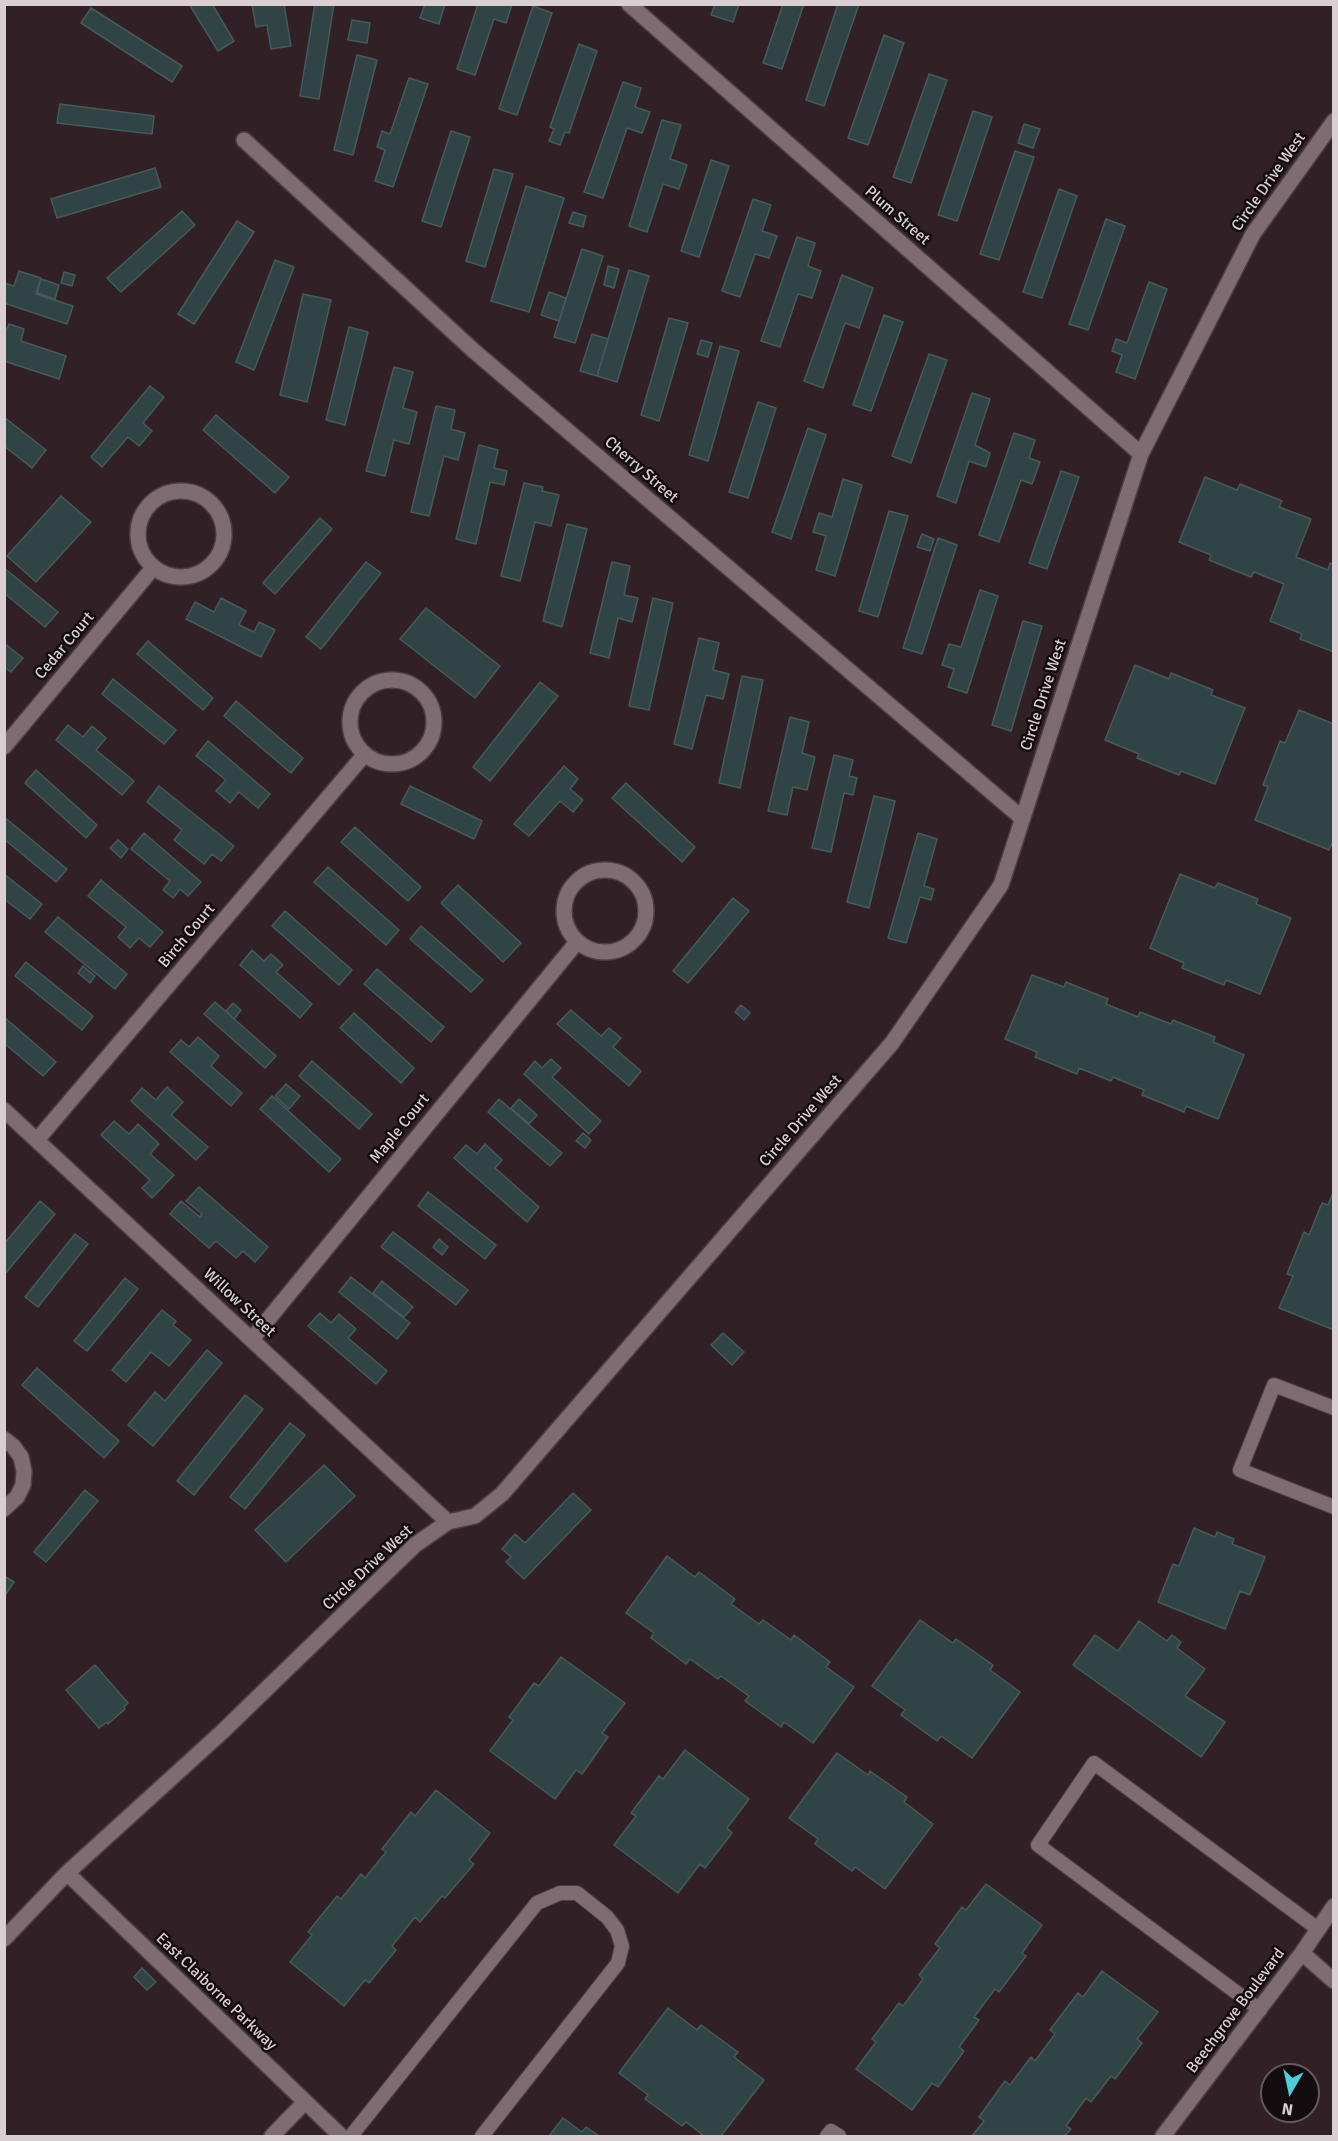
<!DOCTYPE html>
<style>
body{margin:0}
#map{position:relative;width:1338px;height:2141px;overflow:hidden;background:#312126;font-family:Signika,sans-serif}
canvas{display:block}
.frame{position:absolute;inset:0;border:6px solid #d9ced1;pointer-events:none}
.north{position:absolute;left:1260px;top:2063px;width:60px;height:60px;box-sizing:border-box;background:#140d0f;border:2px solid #635a5d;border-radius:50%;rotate:189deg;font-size:16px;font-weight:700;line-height:24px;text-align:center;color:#d9ced1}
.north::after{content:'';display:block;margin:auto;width:21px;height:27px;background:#52cbd8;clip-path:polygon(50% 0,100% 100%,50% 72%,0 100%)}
</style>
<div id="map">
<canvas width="1338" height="2141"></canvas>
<div class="frame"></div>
<div class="north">N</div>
</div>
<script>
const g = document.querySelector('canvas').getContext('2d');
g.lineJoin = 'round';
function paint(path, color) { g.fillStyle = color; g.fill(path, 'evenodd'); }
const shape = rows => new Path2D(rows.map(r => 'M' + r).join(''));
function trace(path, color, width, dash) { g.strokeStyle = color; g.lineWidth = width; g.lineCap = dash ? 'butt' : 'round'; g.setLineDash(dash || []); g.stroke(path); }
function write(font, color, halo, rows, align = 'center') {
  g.font = font + ' Signika,sans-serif'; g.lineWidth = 5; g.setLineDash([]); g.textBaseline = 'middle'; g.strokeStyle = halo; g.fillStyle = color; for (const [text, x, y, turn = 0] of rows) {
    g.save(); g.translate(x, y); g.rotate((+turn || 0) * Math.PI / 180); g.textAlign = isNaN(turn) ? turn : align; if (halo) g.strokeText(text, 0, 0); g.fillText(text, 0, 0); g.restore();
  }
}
const building = shape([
 [189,4,212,4,234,41,218,51,189,4],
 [252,4,284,4,291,46,271,49,267,25,256,27,252,4],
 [315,4,334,4,319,99,300,96,315,4],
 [425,4,445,4,439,24,420,18,425,4],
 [478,4,512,4,506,23,494,19,475,75,457,69,478,4],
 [715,4,739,4,733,22,711,15,715,4],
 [783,4,804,4,782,69,763,63,783,4],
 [838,4,859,4,824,106,806,100,838,4],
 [533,6,552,13,517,115,499,109,533,6],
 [91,8,182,66,172,82,81,23,91,8],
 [352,20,370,23,367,43,348,40,352,20],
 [884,35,904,43,868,145,848,138,884,35],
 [579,44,597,51,569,133,565,132,560,145,549,141,554,129,550,127,579,44],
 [357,55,377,60,353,155,334,150,357,55],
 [929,74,947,80,911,183,893,177,929,74],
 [409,78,428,84,393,187,375,181,385,150,377,147,382,131,390,134,409,78],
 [623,82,641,88,635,107,650,112,642,133,627,128,603,198,584,192,623,82],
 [60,104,154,116,152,134,57,123,60,104],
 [973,111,992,117,957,221,938,215,973,111],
 [662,120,681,125,670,159,687,165,679,189,663,184,647,232,629,226,662,120],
 [1024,124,1040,129,1033,148,1018,143,1024,124],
 [451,131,470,137,441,227,422,221,451,131],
 [1015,151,1034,157,999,260,980,254,1015,151],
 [711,160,729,166,699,257,681,251,711,160],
 [155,168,161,187,57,218,51,199,155,168],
 [494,169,513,174,485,267,466,261,494,169],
 [526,186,564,198,529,312,491,301,526,186],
 [1059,189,1077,196,1042,298,1023,292,1059,189],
 [753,199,771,205,762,231,777,236,769,258,755,254,740,297,722,291,753,199],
 [182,211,195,225,121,292,107,278,182,211],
 [573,212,586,216,583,227,569,223,573,212],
 [1106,219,1125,226,1088,330,1069,324,1106,219],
 [237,221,254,232,194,324,178,314,237,221],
 [797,237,815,243,808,266,821,271,812,298,798,294,780,347,761,341,797,237],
 [582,249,603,256,575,343,554,337,582,249],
 [275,260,294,267,254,370,236,362,275,260],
 [608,266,619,269,614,288,604,285,608,266],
 [629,270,649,276,617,382,597,376,629,270],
 [19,271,41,278,36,294,73,306,67,324,4,303,4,283,14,286,19,271],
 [64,272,75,275,72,286,61,283,64,272],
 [842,275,873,288,859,328,845,323,823,388,804,381,842,275],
 [41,279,59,285,55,299,37,293,41,279],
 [1149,282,1167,289,1135,379,1116,372,1122,355,1112,351,1116,339,1127,343,1149,282],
 [549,292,566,298,559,321,541,315,549,292],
 [303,294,331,300,307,402,280,395,303,294],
 [884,315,903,322,871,411,853,405,884,315],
 [669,318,688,323,659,421,641,415,669,318],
 [9,324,24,329,21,341,66,356,59,379,4,361,4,335,9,324],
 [349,327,368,332,345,425,326,420,349,327],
 [592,334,608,339,597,376,580,371,592,334],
 [701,340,712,343,708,357,697,354,701,340],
 [720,346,739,351,708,461,689,455,720,346],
 [929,354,947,360,911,463,892,456,929,354],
 [394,367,413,372,403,408,417,412,409,444,394,440,385,476,366,471,394,367],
 [150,386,164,397,143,423,152,431,139,446,128,437,102,467,91,457,150,386],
 [972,393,990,399,975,445,990,453,986,467,969,461,956,503,937,496,972,393],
 [758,402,776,408,748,498,729,492,758,402],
 [436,406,455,410,451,429,465,433,458,460,444,456,429,516,411,512,436,406],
 [216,415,289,477,275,493,203,430,216,415],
 [4,417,46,450,32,468,4,446,4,417],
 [808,428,826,435,791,539,772,532,808,428],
 [1014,433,1035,440,1029,458,1040,462,1032,484,1021,480,999,542,979,535,1014,433],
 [479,445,498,450,494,468,507,471,504,485,490,482,476,544,456,539,479,445],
 [1061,471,1079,477,1047,569,1029,563,1061,471],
 [1205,477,1237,490,1240,484,1282,501,1279,507,1311,519,1296,557,1328,570,1330,563,1334,565,1334,652,1300,639,1302,634,1270,621,1284,584,1254,572,1251,577,1209,560,1211,555,1179,542,1205,477],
 [843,479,862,485,835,576,816,570,826,536,813,532,819,513,832,517,843,479],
 [524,483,543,487,542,491,559,495,551,526,535,522,520,581,501,576,524,483],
 [61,496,91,522,36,582,7,556,61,496],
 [889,511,908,516,878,617,859,611,889,511],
 [320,518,332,529,275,594,263,583,320,518],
 [567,524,587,529,562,627,543,621,567,524],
 [922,534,934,539,930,551,917,547,922,534],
 [938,538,957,545,922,654,903,648,938,538],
 [366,562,381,573,321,649,306,637,366,562],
 [612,562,630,566,624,595,638,598,632,622,618,618,609,658,590,653,612,562],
 [4,568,58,612,45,627,4,593,4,568],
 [980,590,998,596,967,693,948,687,954,669,942,665,949,644,961,647,980,590],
 [221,598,246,611,239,625,254,632,259,622,275,630,261,657,186,619,195,602,214,612,221,598],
 [653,598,673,603,649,710,629,706,653,598],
 [426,608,500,666,475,698,400,639,426,608],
 [1023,621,1042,626,1011,731,992,725,1023,621],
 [699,638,719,643,713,670,729,674,723,699,706,695,692,749,674,744,699,638],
 [148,641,213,698,203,710,137,654,148,641],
 [4,643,23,658,11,672,4,667,4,643],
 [1135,665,1169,679,1171,673,1213,690,1211,695,1245,708,1215,784,1181,771,1179,775,1137,758,1139,754,1105,740,1135,665],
 [742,676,763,680,740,788,719,783,742,676],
 [113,679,176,730,164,744,102,694,113,679],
 [540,682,558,696,490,781,473,767,540,682],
 [236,701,303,758,291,773,224,716,236,701],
 [1299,710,1334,724,1334,839,1329,850,1255,820,1268,787,1263,785,1280,741,1285,743,1299,710],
 [790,717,809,722,802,753,815,757,807,790,793,787,787,815,768,811,790,717],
 [68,725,83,737,92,726,106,738,96,750,134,781,122,795,56,740,68,725],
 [208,741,270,794,258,808,239,792,230,803,216,791,226,780,196,756,208,741],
 [834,755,853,760,849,776,857,778,853,795,844,793,831,852,812,848,834,755],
 [564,766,578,779,570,789,583,800,573,812,560,801,529,836,514,824,564,766],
 [36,770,97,825,86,838,25,783,36,770],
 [626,783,695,847,682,862,612,798,626,783],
 [159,786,234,846,221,861,212,854,204,864,174,840,182,830,147,802,159,786],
 [410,786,482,821,474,839,401,804,410,786],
 [874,796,895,801,869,908,847,902,874,796],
 [4,817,67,869,56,882,4,839,4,817],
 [355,827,421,887,408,901,341,842,355,827],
 [144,833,201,882,188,896,180,889,173,898,163,890,170,881,131,849,144,833],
 [918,833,937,839,924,886,934,889,931,900,920,897,906,943,888,938,918,833],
 [118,840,128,849,121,858,110,848,118,840],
 [328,867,399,930,386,945,314,882,328,867],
 [4,874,42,904,30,919,4,899,4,874],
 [1180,874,1215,888,1218,883,1258,899,1256,904,1291,918,1260,994,1226,980,1224,985,1182,968,1184,963,1150,948,1180,874],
 [101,880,163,932,150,947,139,938,130,948,118,937,126,927,88,896,101,880],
 [458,885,521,943,503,962,441,903,458,885],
 [733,898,749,911,688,983,673,971,733,898],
 [285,911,352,970,339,985,272,926,285,911],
 [58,917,127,974,115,989,45,932,58,917],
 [421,926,483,980,471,992,410,939,421,926],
 [252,950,264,961,271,954,283,965,276,972,312,1004,300,1018,240,965,252,950],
 [26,962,93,1016,82,1030,15,976,26,962],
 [83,966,95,976,90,983,78,973,83,966],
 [377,969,444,1027,431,1042,364,984,377,969],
 [1032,975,1064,987,1066,982,1108,999,1106,1004,1138,1017,1140,1012,1171,1024,1173,1020,1215,1037,1213,1042,1244,1055,1218,1119,1186,1106,1184,1112,1142,1095,1144,1090,1113,1077,1111,1081,1079,1068,1077,1074,1035,1057,1037,1052,1005,1039,1032,975],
 [215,1002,276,1056,265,1068,204,1014,215,1002],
 [233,1003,241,1010,234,1019,226,1011,233,1003],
 [741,1005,750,1013,744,1020,735,1012,741,1005],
 [571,1010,601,1036,609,1028,621,1038,613,1047,641,1071,629,1086,557,1024,571,1010],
 [354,1013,414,1068,401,1083,340,1028,354,1013],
 [4,1017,56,1062,43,1076,4,1043,4,1017],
 [198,1037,219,1056,211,1066,242,1093,231,1106,170,1052,181,1040,189,1047,198,1037],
 [551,1059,561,1068,552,1077,601,1121,589,1134,524,1074,535,1061,542,1068,551,1059],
 [312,1061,372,1114,359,1129,299,1076,312,1061],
 [286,1084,300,1096,289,1109,275,1096,286,1084],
 [167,1087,183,1102,171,1115,208,1147,196,1160,131,1101,142,1088,156,1100,167,1087],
 [272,1096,341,1159,329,1172,260,1109,272,1096],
 [499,1099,562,1153,550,1166,488,1112,499,1099],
 [519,1099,537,1115,529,1124,511,1108,519,1099],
 [114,1121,129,1134,138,1124,159,1144,150,1154,174,1175,152,1198,142,1188,150,1180,101,1135,114,1121],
 [583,1133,591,1140,585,1148,576,1141,583,1133],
 [485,1144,502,1160,495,1168,539,1207,527,1222,454,1158,466,1145,477,1154,485,1144],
 [199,1187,268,1247,255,1262,243,1251,236,1258,216,1241,209,1248,170,1214,181,1201,200,1217,202,1214,186,1201,199,1187],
 [1334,1190,1334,1330,1279,1308,1293,1276,1287,1274,1304,1232,1309,1235,1322,1203,1328,1205,1334,1190],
 [428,1192,496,1245,485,1259,418,1206,428,1192],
 [40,1201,55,1214,4,1275,4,1244,40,1201],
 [393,1232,468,1290,456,1305,381,1247,393,1232],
 [75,1234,88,1244,38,1307,25,1297,75,1234],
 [439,1239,448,1247,442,1255,433,1247,439,1239],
 [351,1277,410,1323,397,1339,339,1292,351,1277],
 [125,1278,138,1289,87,1351,74,1341,125,1278],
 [382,1281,413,1307,404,1317,373,1293,382,1281],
 [162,1310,176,1321,173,1325,191,1340,169,1366,151,1352,126,1382,112,1370,162,1310],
 [320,1313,331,1323,339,1314,356,1329,348,1338,387,1371,376,1384,308,1326,320,1313],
 [723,1333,744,1352,732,1365,711,1345,723,1333],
 [207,1350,222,1363,153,1446,128,1425,155,1392,165,1401,207,1350],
 [37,1368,119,1441,104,1458,22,1385,37,1368],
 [245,1395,263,1409,194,1495,177,1481,245,1395],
 [290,1423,305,1435,245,1509,230,1497,290,1423],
 [324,1465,355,1496,286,1562,255,1530,324,1465],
 [85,1490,98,1501,46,1562,34,1552,85,1490],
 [573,1493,591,1510,524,1579,506,1562,511,1557,502,1549,515,1534,525,1543,573,1493],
 [1194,1528,1215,1537,1217,1532,1234,1539,1232,1544,1265,1557,1250,1595,1240,1591,1225,1629,1158,1602,1173,1564,1179,1566,1194,1528],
 [667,1556,695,1577,699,1572,735,1599,731,1604,759,1624,763,1620,791,1640,794,1635,830,1662,826,1667,854,1687,813,1743,784,1722,781,1727,745,1701,749,1696,721,1676,718,1679,690,1659,686,1664,651,1638,654,1633,626,1613,667,1556],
 [4,1576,14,1582,4,1597,4,1576],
 [920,1620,953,1643,956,1639,993,1665,990,1670,1020,1692,972,1758,941,1736,937,1741,901,1715,905,1710,872,1686,920,1620],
 [1139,1621,1167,1641,1172,1635,1181,1642,1177,1648,1205,1669,1185,1696,1225,1722,1201,1757,1073,1665,1095,1635,1118,1651,1139,1621],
 [561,1657,625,1703,602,1733,608,1737,582,1774,576,1770,555,1799,490,1751,513,1720,509,1717,534,1683,539,1686,561,1657],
 [95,1665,128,1703,124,1707,125,1709,108,1724,107,1722,99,1728,66,1690,95,1665],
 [685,1750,749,1799,727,1828,732,1833,705,1868,700,1864,678,1893,614,1845,636,1816,631,1813,659,1776,663,1779,685,1750],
 [837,1753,868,1775,870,1771,907,1797,904,1802,933,1824,885,1889,855,1867,852,1871,815,1844,818,1839,789,1818,837,1753],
 [436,1790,490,1833,469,1860,474,1864,445,1898,442,1896,420,1922,415,1917,392,1946,396,1950,369,1983,365,1980,344,2006,290,1962,312,1935,308,1932,337,1896,341,1899,361,1874,365,1878,386,1852,382,1849,411,1812,415,1816,436,1790],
 [986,1884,1042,1925,1022,1953,1026,1956,999,1992,995,1989,974,2017,979,2020,959,2047,964,2051,938,2087,932,2083,912,2110,856,2069,876,2042,872,2039,899,2003,903,2006,923,1979,919,1975,940,1948,935,1944,962,1907,966,1910,986,1884],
 [142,1968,156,1982,147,1990,134,1977,142,1968],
 [1102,1971,1158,2012,1137,2039,1142,2043,1115,2079,1111,2076,1091,2102,1086,2098,1066,2126,1071,2129,1065,2136,972,2136,984,2121,979,2117,1005,2081,1010,2085,1031,2057,1035,2061,1055,2034,1050,2030,1078,1993,1083,1997,1102,1971],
 [668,2008,697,2030,701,2025,738,2052,734,2057,764,2080,721,2136,704,2136,686,2122,682,2126,645,2099,648,2095,619,2073,668,2008],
 [563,2118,582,2132,586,2127,599,2136,549,2136,563,2118]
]);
paint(building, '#304446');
trace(building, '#465a5c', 1.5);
const lane = shape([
 [1334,1408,1274,1385,1240,1470,1334,1507],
 [1260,2010,1038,1845,1094,1763,1318,1929],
 [351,2136,537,1903,560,1893,577,1893,607,1917,617,1930,622,1946,618,1963,482,2136],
 [827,2136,831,2131,839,2136]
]);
const street = shape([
 [629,4,1141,454],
 [244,140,474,351,1022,818],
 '138 534a43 43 0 1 1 86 0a43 43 0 1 1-86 0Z',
 '350 722a42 42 0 1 1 84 0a42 42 0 1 1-84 0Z',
 [4,747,153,568],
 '564 911a41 41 0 1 1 82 0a41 41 0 1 1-82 0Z',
 [4,1110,448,1522],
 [37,1140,365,754],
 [252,1339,577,942],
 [4,1439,13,1446,21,1457,24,1471,23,1485,17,1497,4,1509],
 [67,1873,341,2136],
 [4,1939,67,1873,222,1732,415,1545,448,1522,475,1516,502,1494,892,1043,1001,885,1141,454,1253,234,1334,121],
 [1302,1953,1334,1981],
 [272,2136,305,2102],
 [1163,2136,1302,1953,1334,1906]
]);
trace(lane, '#4a3e41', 16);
trace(street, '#4a3e41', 18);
trace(lane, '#7f6c72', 14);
trace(street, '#7f6c72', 15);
write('16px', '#d9ced1', '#140d0f', [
 ["Circle Drive West",1269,182,-55],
 ["Plum Street",897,216,41],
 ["Cherry Street",641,470,41],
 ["Cedar Court",65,646,-50],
 ["Circle Drive West",1044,695,-72],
 ["Birch Court",187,936,-50],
 ["Circle Drive West",801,1121,-49],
 ["Maple Court",400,1129,-51],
 ["Willow Street",239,1303,43],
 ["Circle Drive West",368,1568,-43],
 ["East Claiborne Parkway",216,1992,44],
 ["Beechgrove Boulevard",1236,2011,-53]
]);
</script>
